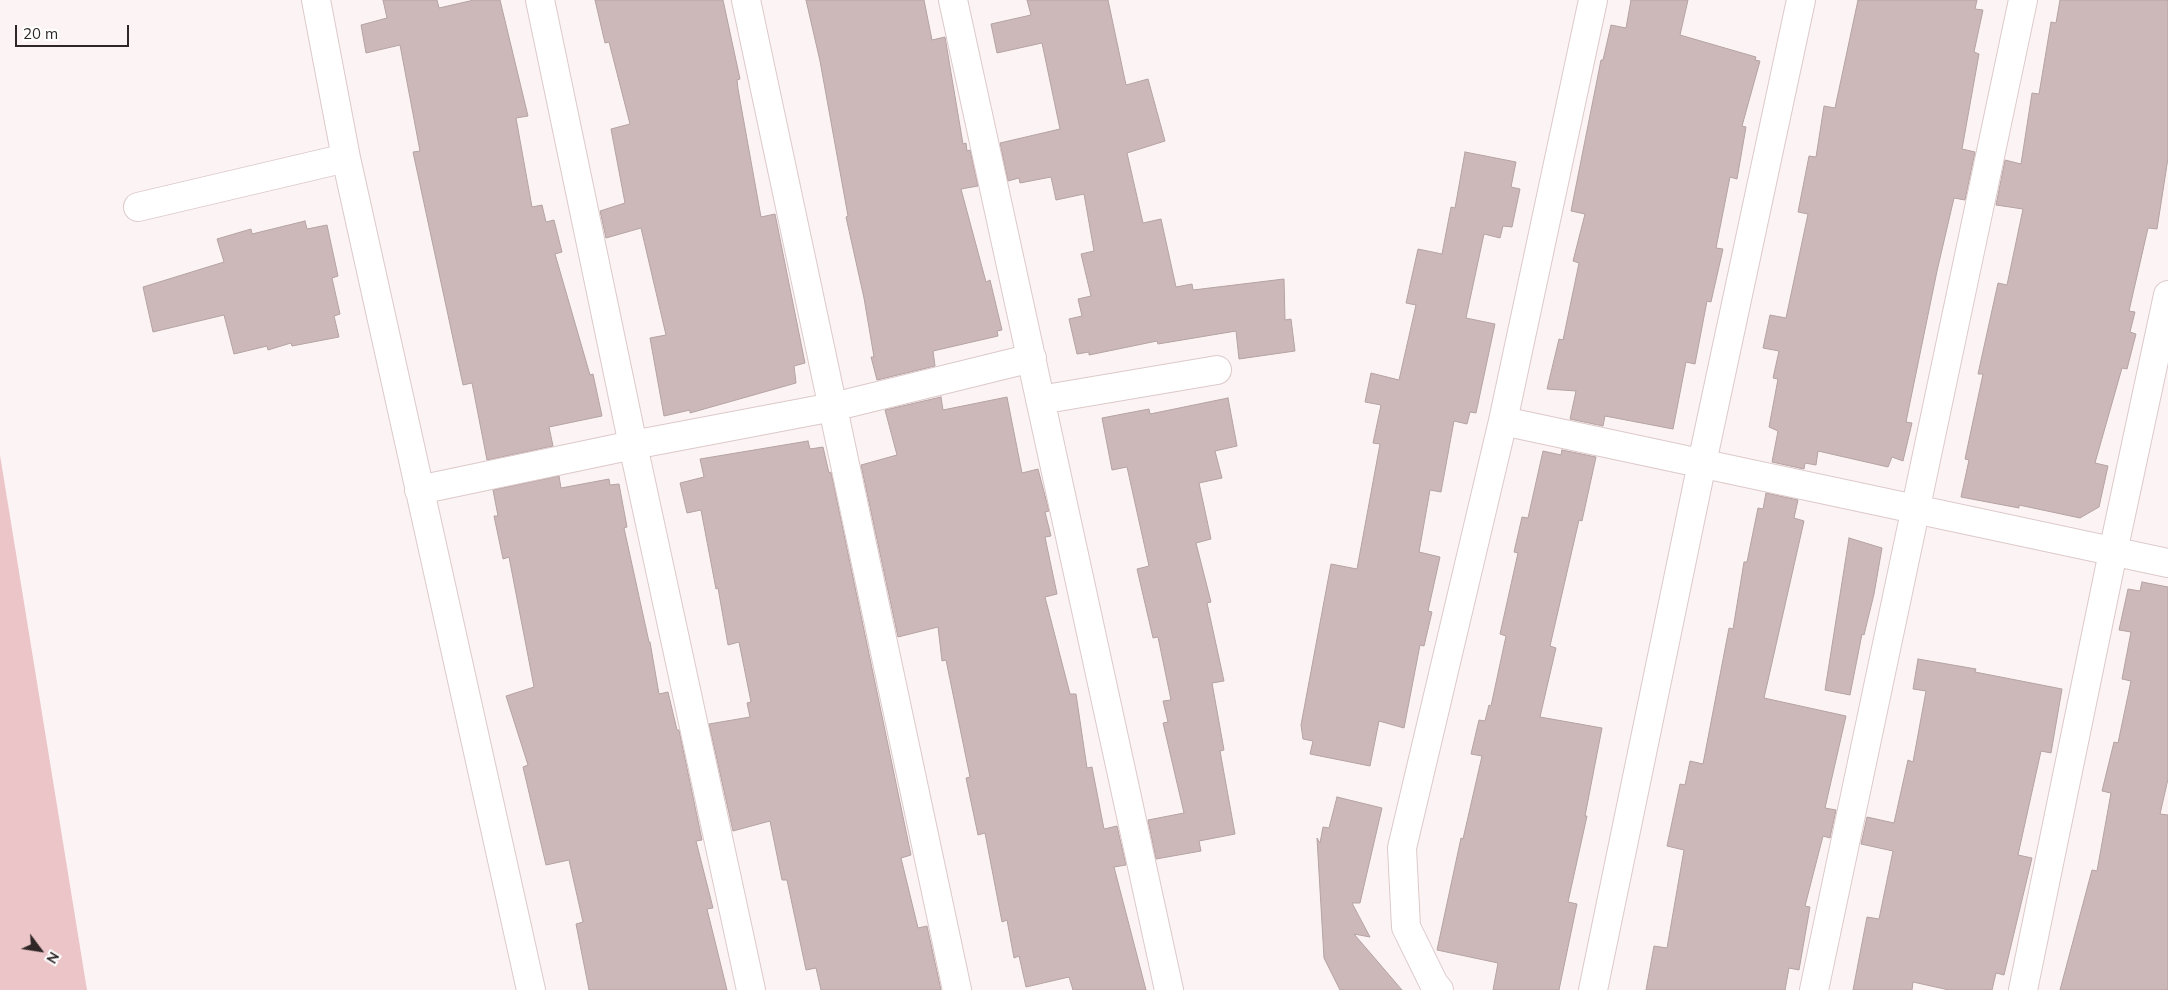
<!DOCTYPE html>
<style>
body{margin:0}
#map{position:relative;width:2168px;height:990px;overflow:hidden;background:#fcf4f4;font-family:Mulish,sans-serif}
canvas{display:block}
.north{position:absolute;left:15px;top:925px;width:50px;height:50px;-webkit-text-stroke:4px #fff;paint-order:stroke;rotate:121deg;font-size:14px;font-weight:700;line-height:20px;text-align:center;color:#2f2727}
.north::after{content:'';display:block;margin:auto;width:18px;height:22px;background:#2f2727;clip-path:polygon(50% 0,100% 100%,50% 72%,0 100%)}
.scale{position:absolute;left:15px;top:25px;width:114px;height:22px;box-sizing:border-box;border:2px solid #2f2727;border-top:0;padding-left:6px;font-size:15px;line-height:18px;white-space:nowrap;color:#2f2727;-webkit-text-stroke:4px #fff;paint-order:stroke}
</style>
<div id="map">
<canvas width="2168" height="990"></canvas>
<div class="north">N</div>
<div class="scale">20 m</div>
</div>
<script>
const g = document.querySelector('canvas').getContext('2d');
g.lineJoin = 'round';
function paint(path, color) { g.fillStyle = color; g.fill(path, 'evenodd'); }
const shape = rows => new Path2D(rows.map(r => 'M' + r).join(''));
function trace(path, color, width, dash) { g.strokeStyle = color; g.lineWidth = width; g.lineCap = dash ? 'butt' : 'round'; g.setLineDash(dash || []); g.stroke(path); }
paint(shape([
 [0,455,87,990,0,990]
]), '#ebc5c7');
const building = shape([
 [383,0,437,0,439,8,474,0,500,0,528,116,516,118,532,207,542,205,546,222,554,220,562,252,555,254,590,375,593,374,602,416,549,427,553,446,487,460,472,383,463,385,413,152,420,151,400,45,366,53,361,25,387,18,383,0],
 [595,0,723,0,740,79,737,80,738,89,761,217,775,214,805,363,794,366,796,383,690,413,690,410,664,416,650,338,666,335,641,228,606,238,600,211,625,203,611,129,630,124,609,42,605,43,595,0],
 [806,0,924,0,932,40,945,37,963,144,966,143,967,151,970,150,978,186,961,189,986,282,990,280,1002,330,997,331,998,336,933,351,935,366,877,380,871,357,874,357,864,298,846,217,848,216,820,61,806,0],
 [1027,0,1108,0,1126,85,1148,79,1165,141,1127,153,1143,223,1161,219,1176,287,1192,284,1193,290,1284,279,1285,320,1291,319,1295,351,1239,359,1236,331,1158,344,1157,341,1089,355,1089,352,1077,354,1069,319,1082,316,1078,299,1091,296,1081,254,1094,251,1084,194,1056,200,1051,177,1020,183,1019,178,1008,181,1000,143,1060,129,1042,43,997,53,991,24,1031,15,1027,0],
 [1631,0,1688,0,1680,35,1756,57,1755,60,1760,61,1742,126,1746,127,1737,179,1730,177,1716,248,1723,249,1711,302,1707,301,1695,364,1686,362,1673,429,1605,416,1603,426,1570,419,1576,391,1547,389,1559,339,1563,340,1579,263,1573,261,1585,214,1571,211,1601,60,1603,60,1611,25,1626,28,1631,0],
 [1858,0,1977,0,1975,9,1983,10,1974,52,1979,54,1962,149,1975,152,1965,200,1954,198,1937,271,1906,422,1912,423,1903,461,1892,457,1888,467,1818,451,1816,465,1805,463,1804,469,1772,462,1778,431,1769,427,1778,379,1773,378,1779,351,1763,348,1770,315,1786,318,1808,214,1798,212,1809,156,1816,157,1824,106,1835,108,1858,0],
 [2060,0,2168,0,2168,158,2157,229,2148,228,2129,311,2135,312,2130,332,2136,334,2127,369,2122,368,2095,463,2108,466,2099,507,2080,518,2019,505,2019,508,1961,497,1969,460,1965,459,1983,374,1978,374,1998,283,2007,285,2023,209,1996,205,2005,160,2021,164,2032,93,2039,94,2051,22,2056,23,2060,0],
 [1465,152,1516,162,1511,187,1520,189,1512,227,1503,226,1500,238,1484,234,1466,318,1495,324,1476,413,1470,412,1467,424,1454,421,1441,492,1430,490,1419,552,1440,557,1428,611,1432,612,1424,646,1420,645,1404,728,1379,721,1370,766,1310,754,1313,741,1303,739,1301,725,1331,564,1357,569,1380,444,1373,443,1381,405,1365,402,1371,373,1399,380,1416,305,1406,303,1418,249,1442,254,1451,207,1455,208,1465,152],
 [305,221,307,229,327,225,338,276,332,278,340,314,334,316,339,337,292,346,291,343,268,350,267,346,234,354,224,315,153,332,143,287,224,262,217,239,251,229,252,234,305,221],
 [941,397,943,410,1007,397,1022,473,1038,469,1049,511,1045,512,1051,536,1045,537,1057,594,1045,597,1070,694,1076,694,1087,768,1092,767,1104,829,1117,826,1126,865,1114,867,1146,990,1073,990,1069,977,1026,987,1019,956,1014,958,1007,920,1002,922,985,833,978,835,966,778,970,777,946,660,942,661,938,627,898,637,861,465,897,455,885,410,941,397],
 [1228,398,1237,446,1215,451,1222,478,1199,483,1211,539,1196,543,1211,602,1207,603,1224,681,1212,683,1224,750,1220,751,1235,834,1199,841,1201,851,1156,859,1148,820,1184,813,1163,723,1168,722,1163,701,1171,700,1158,637,1153,638,1137,569,1149,566,1127,467,1112,470,1102,418,1149,409,1150,414,1228,398],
 [808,441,810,449,823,447,829,473,831,472,911,855,901,858,918,928,927,926,941,990,821,990,816,968,806,970,787,880,782,880,770,821,733,831,709,724,750,717,747,703,751,702,739,642,728,645,718,588,716,589,701,510,687,513,680,483,704,477,700,459,808,441],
 [1562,450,1596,457,1582,521,1579,520,1550,646,1556,648,1540,717,1602,728,1585,816,1587,816,1568,902,1577,904,1559,990,1493,990,1498,963,1437,950,1461,838,1463,839,1482,756,1471,754,1479,720,1485,721,1489,705,1491,706,1506,636,1500,634,1518,553,1514,552,1522,517,1528,518,1543,451,1561,455,1562,450],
 [559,476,561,488,609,479,610,485,619,484,627,527,624,528,649,642,650,642,659,694,668,692,677,730,679,730,702,840,696,841,713,908,707,909,727,990,589,990,576,924,583,922,569,860,546,865,523,767,528,765,506,696,534,687,509,557,503,559,494,516,498,516,493,490,559,476],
 [1766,493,1798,500,1794,518,1804,521,1764,698,1846,716,1825,808,1836,810,1830,838,1823,836,1805,906,1810,907,1799,970,1789,968,1785,990,1646,990,1654,946,1667,948,1684,850,1667,846,1680,784,1685,785,1690,761,1703,764,1729,628,1733,629,1744,562,1747,562,1758,508,1763,509,1766,493],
 [1849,538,1882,548,1874,594,1864,635,1862,634,1850,695,1825,690,1849,538],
 [2142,582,2168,587,2168,779,2160,814,2168,815,2168,990,2060,990,2092,870,2097,871,2111,793,2102,791,2114,742,2118,743,2131,681,2122,679,2131,632,2119,630,2128,589,2140,591,2142,582],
 [1918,659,1976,669,1975,672,2062,689,2051,753,2041,751,2018,855,2032,858,2004,975,1996,973,1992,990,1949,990,1913,982,1912,990,1853,990,1867,917,1879,919,1893,851,1861,844,1867,817,1894,823,1908,760,1913,762,1926,691,1913,689,1918,659],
 [1337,797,1382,808,1360,903,1352,903,1370,937,1354,934,1402,990,1340,990,1324,958,1317,838,1320,843,1323,827,1329,828,1337,797]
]);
paint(building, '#ccb8b9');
trace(building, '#b5a2a3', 1);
const minor = shape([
 [316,0,346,158,531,990],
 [540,0,633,445,751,990],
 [746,0,957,990],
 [953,0,1169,990],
 [138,207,346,158],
 [1040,400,1217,370],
 [1503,421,2168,563],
 [419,490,633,445,833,407,1032,358],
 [1439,990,1434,984,1406,927,1402,848,1503,421,1593,0],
 [1593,990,1702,463,1801,0],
 [1814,990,2023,0],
 [2023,990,2113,552,2168,295]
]);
trace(minor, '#ddc9ca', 30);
trace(minor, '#fff', 28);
</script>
